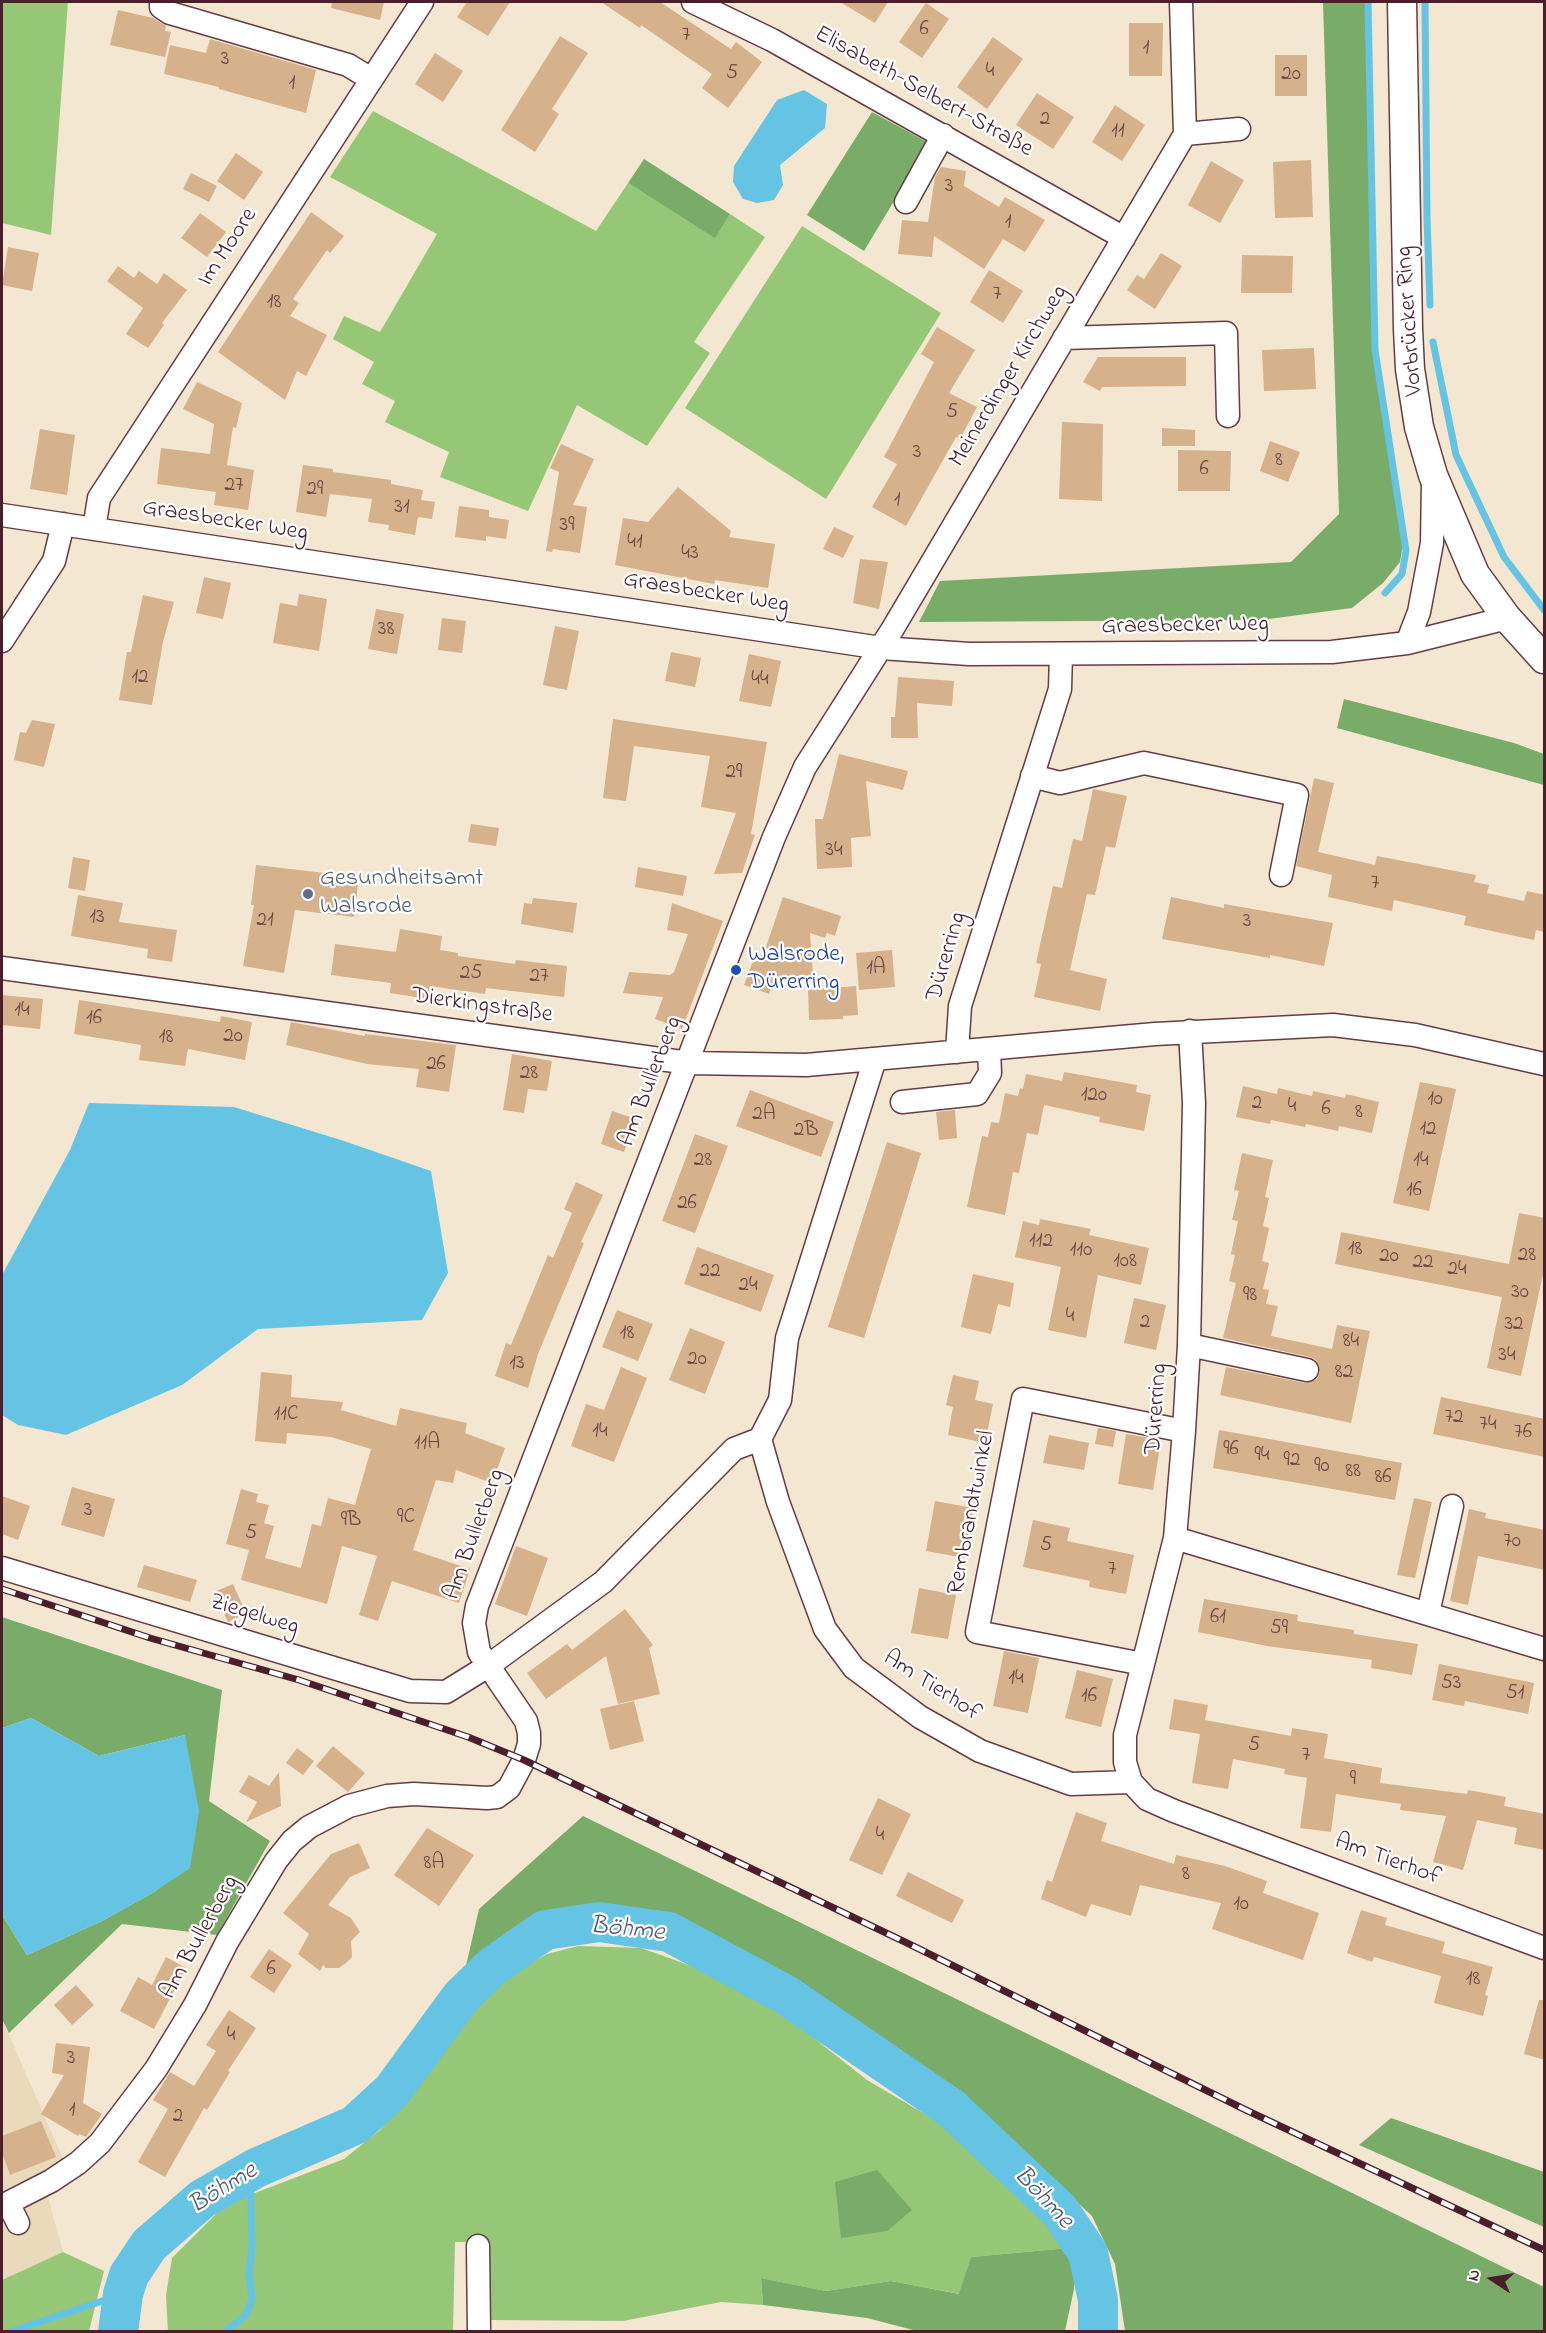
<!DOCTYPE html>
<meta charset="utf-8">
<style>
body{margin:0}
#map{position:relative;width:1546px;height:2333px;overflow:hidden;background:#f4e7d1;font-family:"Indie Flower",sans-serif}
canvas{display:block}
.frame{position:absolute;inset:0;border:3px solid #4a1f2b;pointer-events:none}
.north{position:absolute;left:1462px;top:2249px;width:60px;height:60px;-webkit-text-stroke:4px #fff;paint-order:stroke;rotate:282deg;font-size:16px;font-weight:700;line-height:24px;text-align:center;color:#4a1f2b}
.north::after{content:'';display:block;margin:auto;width:21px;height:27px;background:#4a1f2b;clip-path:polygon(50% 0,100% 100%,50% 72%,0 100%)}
</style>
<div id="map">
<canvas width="1546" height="2333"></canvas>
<div class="frame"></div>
<div class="north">N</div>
</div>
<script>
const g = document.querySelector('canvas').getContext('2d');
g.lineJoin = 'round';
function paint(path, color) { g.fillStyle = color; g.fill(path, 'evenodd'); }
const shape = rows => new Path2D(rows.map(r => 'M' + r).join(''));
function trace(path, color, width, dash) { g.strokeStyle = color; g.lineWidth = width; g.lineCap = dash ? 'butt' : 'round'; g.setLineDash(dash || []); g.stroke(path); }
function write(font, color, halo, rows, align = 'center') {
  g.font = font + ' "Indie Flower",sans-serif'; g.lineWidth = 4.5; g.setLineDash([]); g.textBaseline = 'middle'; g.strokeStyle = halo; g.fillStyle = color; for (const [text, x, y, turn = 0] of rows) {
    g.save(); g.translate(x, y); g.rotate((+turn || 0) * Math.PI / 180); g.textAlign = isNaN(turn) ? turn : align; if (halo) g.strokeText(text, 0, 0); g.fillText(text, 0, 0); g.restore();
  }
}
paint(shape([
 [2,2019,69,2172,46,2190,63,2252,2,2280]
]), '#e8daba');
paint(shape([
 [2,2,68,2,51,235,2,223],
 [373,111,596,231,628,183,715,237,730,214,765,237,694,342,710,353,647,446,577,405,528,511,440,477,449,452,385,422,395,401,362,384,374,362,333,339,344,316,380,332,437,234,330,177],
 [802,226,941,313,826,499,685,408],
 [578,1946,641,1948,714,1974,781,2012,867,2080,947,2127,1049,2223,1069,2248,971,2257,960,2294,891,2281,826,2291,761,2278,763,2305,721,2302,623,2321,490,2320,490,2242,455,2242,453,2331,168,2332,166,2295,172,2258,226,2204,344,2159,380,2130,489,1987,547,1954],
 [63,2252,104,2271,89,2331,2,2331,2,2280]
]), '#95c777');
paint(shape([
 [1323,2,1367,2,1373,354,1403,544,1400,562,1383,583,1352,608,1261,620,919,622,940,581,1291,562,1339,514],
 [872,112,929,143,864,251,807,215],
 [644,159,730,214,715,238,628,183],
 [1344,699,1514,743,1544,754,1544,785,1337,728],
 [2,1617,222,1690,209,1801,270,1841,217,1935,122,1924,9,2033,2,2019,2,1915,27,1955,102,1921,156,1891,185,1735,99,1756,31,1718,2,1728],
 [583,1816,1544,2287,1544,2331,1125,2331,1115,2264,1092,2216,1042,2170,960,2100,786,1981,662,1915,593,1904,525,1923,463,1979,479,1909],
 [1391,2118,1544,2172,1544,2227,1359,2145],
 [877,2170,912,2210,887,2231,841,2238,835,2182],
 [1069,2248,1075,2255,1074,2289,1065,2331,917,2331,867,2318,763,2305,761,2278,826,2291,891,2281,959,2294,971,2257]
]), '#78ac68');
paint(shape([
 [804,90,827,104,825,128,780,165,783,185,774,200,757,203,743,199,733,182,734,166,777,100],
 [89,1103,234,1107,344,1141,431,1171,448,1273,422,1320,258,1329,182,1385,66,1435,18,1425,2,1415,2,1275,70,1150],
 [31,1718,99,1756,185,1735,199,1811,190,1868,156,1891,102,1921,27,1955,2,1915,2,1728]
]), '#65c4e3');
trace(shape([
 [1368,2,1375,350,1406,551,1402,574,1385,593],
 [1425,2,1427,218,1430,305],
 [1433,342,1456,455,1504,557,1544,610],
 [10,2332,123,2294],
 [225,2332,246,2315,252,2299,249,2273,252,2248,250,2172]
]), '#65c4e3', 7);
trace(shape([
 [118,2332,123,2294,129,2275,149,2245,202,2199,256,2168,355,2125,392,2091,461,1997,493,1966,545,1930,599,1922,669,1932,786,1995,951,2108,1060,2211,1088,2253,1098,2300,1098,2332]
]), '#65c4e3', 40);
paint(shape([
 [332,2,384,2,380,20,331,8],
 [467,2,510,2,488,36,457,17],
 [601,2,660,2,731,49,736,42,762,62,728,108,702,88,712,74,641,25,640,28],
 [840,2,888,2,875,23],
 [926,3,949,19,922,58,899,42],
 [118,10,153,18,166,26,165,31,171,32,165,57,110,45],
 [1129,23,1163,23,1162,76,1129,76],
 [560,36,588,53,552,109,559,114,535,152,501,130],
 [993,37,1023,59,987,109,957,87],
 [210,39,316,70,306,113,219,89,219,87,164,74,170,45,206,53],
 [435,53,463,71,443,102,415,84],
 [1275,55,1307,55,1307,96,1275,96],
 [1037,93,1074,117,1053,149,1016,125],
 [1115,105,1145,125,1122,161,1092,142],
 [236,153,263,172,244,200,217,181],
 [1311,160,1313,217,1275,218,1273,162],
 [1211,161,1244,180,1220,223,1188,205],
 [941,167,966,171,964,186,999,207,1005,197,1045,220,1025,252,1003,239,984,269,934,236,932,257,898,254,902,220,928,222,935,177],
 [191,173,217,186,209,202,183,189],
 [311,212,344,236,330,253,327,250,293,299,299,303,290,316,327,335,306,376,297,371,285,400,218,352],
 [200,213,226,232,207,257,181,238],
 [8,247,39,253,32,291,2,285],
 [1161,253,1182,266,1155,309,1127,290,1137,275,1144,279],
 [1242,255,1293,256,1292,293,1241,293],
 [118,266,134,278,139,271,157,284,164,273,187,290,162,323,164,325,148,348,126,334,143,308,107,281],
 [989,270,1023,291,1003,323,970,302],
 [937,327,975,350,949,393,977,407,960,439,956,437,906,526,872,507,897,464,884,457,934,362,921,354],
 [1314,348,1316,389,1264,391,1262,350],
 [1098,357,1186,357,1186,386,1102,387,1100,391,1083,382],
 [197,382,242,403,236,428,233,427,227,465,254,470,248,510,214,505,216,492,157,484,161,448,210,454,214,424,183,409],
 [1062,422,1103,424,1102,501,1059,499],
 [1162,428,1195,430,1195,446,1162,446],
 [40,429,75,435,67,495,30,489],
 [1270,441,1300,452,1288,482,1260,471],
 [561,444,594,459,573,505,587,507,580,553,553,549,552,552,546,551,559,472,550,468],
 [1178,450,1231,451,1230,491,1178,491],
 [303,465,333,469,333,472,391,480,391,484,423,490,421,500,435,502,432,519,418,517,415,535,388,530,389,525,368,522,372,499,330,494,326,517,296,512],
 [678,487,731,531,729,537,775,544,768,588,715,580,714,584,615,565,623,518,648,522],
 [459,506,489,510,489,517,509,520,506,539,486,536,486,541,455,537],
 [834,527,854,536,843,558,823,549],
 [860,559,888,562,879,609,853,603],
 [204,577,231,583,223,619,196,613],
 [299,594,327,599,319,651,273,643,280,603,297,606],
 [143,595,174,602,163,642,152,705,119,700,127,652,131,652],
 [376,609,404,614,397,654,368,649],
 [442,618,466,621,462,653,438,650],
 [555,626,579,631,567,690,543,685],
 [671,652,701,658,695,687,665,681],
 [749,654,781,661,771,707,739,701],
 [898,677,954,681,952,706,917,703,918,738,891,738,891,717,895,717],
 [613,719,767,742,751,834,755,835,742,873,714,874,736,813,701,807,710,756,634,746,626,801,603,798],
 [32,720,55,724,44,767,14,760,20,732,26,733],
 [839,754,908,771,903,790,866,781,871,836,851,838,852,867,817,869,815,819,823,819],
 [1314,778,1334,783,1318,852,1375,865,1377,856,1476,875,1474,882,1489,885,1487,893,1524,901,1527,891,1545,895,1545,932,1536,930,1534,940,1464,925,1466,916,1394,900,1392,911,1328,897,1332,875,1296,866],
 [1093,789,1127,796,1115,848,1106,846,1095,895,1087,894,1070,970,1107,979,1100,1011,1034,997,1041,964,1036,963,1053,886,1062,888,1073,839,1082,841],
 [471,824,499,828,496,846,468,842],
 [73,857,90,860,85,891,68,888],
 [256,865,359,877,354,917,295,910,284,973,243,966,254,905,251,905],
 [638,867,687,876,683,896,635,887],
 [78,895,123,903,119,922,177,930,172,962,147,958,148,949,71,936],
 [783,897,841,916,835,936,827,933,825,938,810,933,813,976,775,979,769,994,744,985,756,953,763,956],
 [1171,897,1224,908,1224,904,1333,923,1324,966,1270,955,1270,958,1162,939],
 [533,898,577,903,573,933,521,924,524,903,532,904],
 [672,903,723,921,682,1029,655,1019,663,997,623,993,629,972,670,975,674,972,688,934,667,930],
 [400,929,442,936,440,950,458,953,458,956,515,964,516,960,567,966,564,997,486,988,485,994,430,986,428,999,390,993,391,983,331,975,335,944,396,952],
 [892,950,895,987,859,990,856,953],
 [856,986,858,1015,843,1016,843,1019,809,1020,808,990],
 [2,995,43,999,40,1029,2,1025],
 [79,1000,220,1022,221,1016,252,1022,245,1060,188,1049,185,1066,139,1060,141,1045,74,1034],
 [291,1022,365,1036,365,1034,456,1045,449,1092,416,1087,419,1069,367,1064,286,1045],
 [512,1054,552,1061,547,1091,528,1089,524,1113,503,1110],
 [1064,1072,1137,1085,1136,1092,1151,1095,1144,1131,1099,1122,1100,1117,1044,1105,1038,1135,1027,1133,1019,1173,1013,1172,1005,1215,967,1207,982,1136,988,1137,991,1122,999,1123,1005,1093,1018,1096,1020,1088,1023,1089,1026,1074,1062,1081],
 [1420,1082,1456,1089,1429,1211,1393,1203],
 [1243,1086,1277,1094,1278,1088,1312,1096,1313,1091,1345,1098,1346,1094,1379,1102,1372,1133,1339,1126,1338,1131,1306,1124,1305,1127,1271,1120,1270,1124,1236,1117],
 [750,1090,834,1122,821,1157,736,1126],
 [955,1110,957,1138,939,1140,936,1112],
 [612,1111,636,1119,624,1152,601,1144],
 [695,1134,728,1146,695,1233,662,1221],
 [887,1142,921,1153,864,1338,828,1327],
 [1242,1153,1273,1160,1265,1197,1269,1198,1263,1226,1269,1228,1262,1261,1269,1263,1263,1289,1269,1290,1266,1304,1278,1306,1271,1336,1332,1349,1337,1325,1370,1331,1351,1423,1220,1395,1226,1367,1305,1383,1317,1379,1320,1372,1316,1360,1310,1357,1223,1338,1236,1283,1229,1281,1235,1255,1231,1254,1238,1221,1232,1220,1239,1191,1234,1190],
 [576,1182,603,1195,581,1242,584,1243,538,1354,528,1388,495,1376,506,1343,511,1345,548,1255,553,1258,572,1213,564,1209],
 [1519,1213,1545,1218,1545,1265,1521,1376,1487,1368,1502,1297,1335,1264,1341,1232,1509,1264],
 [1040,1219,1091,1229,1089,1235,1149,1248,1141,1285,1098,1275,1086,1338,1048,1330,1061,1267,1015,1257,1023,1221,1039,1225],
 [697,1247,774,1275,761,1312,684,1284],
 [973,1274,1014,1283,1010,1307,998,1304,991,1334,961,1327],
 [1134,1298,1166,1305,1156,1350,1124,1343],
 [617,1310,653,1324,638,1361,602,1347],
 [690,1328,725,1342,705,1394,669,1380],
 [621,1367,647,1378,614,1462,571,1446,586,1404,604,1410],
 [261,1372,292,1375,291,1397,343,1402,341,1410,396,1426,400,1408,467,1423,465,1433,505,1448,492,1483,456,1470,453,1483,436,1480,413,1550,470,1569,459,1603,392,1581,378,1621,359,1615,377,1556,342,1546,327,1604,241,1580,249,1550,226,1544,241,1489,258,1494,256,1502,269,1505,264,1523,274,1526,265,1558,301,1568,312,1524,321,1526,328,1498,355,1505,371,1449,331,1437,287,1433,286,1444,255,1441],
 [953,1375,979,1381,975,1400,993,1404,985,1443,948,1435,953,1407,946,1405],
 [1441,1397,1545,1419,1545,1457,1433,1434],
 [1098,1428,1116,1431,1113,1447,1095,1444],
 [1219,1430,1402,1463,1395,1500,1213,1468],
 [1126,1434,1161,1440,1153,1490,1118,1484],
 [1049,1435,1089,1443,1084,1470,1043,1463],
 [72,1487,115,1499,104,1537,61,1525],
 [2,1496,30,1506,18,1540,2,1534],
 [1414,1498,1432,1502,1415,1578,1397,1575],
 [935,1501,973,1508,965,1558,926,1551],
 [1469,1509,1486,1513,1485,1518,1545,1530,1545,1570,1478,1556,1468,1605,1450,1601],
 [1033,1520,1070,1528,1067,1541,1134,1555,1126,1594,1089,1587,1090,1581,1023,1567],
 [516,1546,548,1558,527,1616,495,1604],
 [144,1565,197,1580,190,1602,137,1587],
 [233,1584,246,1613,228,1622,214,1592],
 [919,1588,956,1595,948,1639,911,1633],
 [1204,1599,1298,1615,1297,1621,1354,1630,1354,1634,1418,1644,1412,1675,1371,1668,1372,1660,1267,1646,1198,1632],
 [625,1609,653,1645,649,1648,660,1694,618,1704,606,1656,546,1699,527,1673,567,1644,572,1650],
 [1004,1651,1039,1658,1028,1713,993,1706],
 [1439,1664,1534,1683,1528,1714,1465,1701,1464,1706,1432,1700],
 [1077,1670,1113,1679,1101,1727,1065,1718],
 [1174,1699,1208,1705,1205,1720,1291,1736,1292,1728,1328,1734,1324,1758,1382,1768,1380,1783,1467,1794,1468,1790,1506,1797,1504,1806,1545,1814,1545,1850,1514,1844,1517,1828,1477,1820,1463,1870,1433,1862,1446,1816,1400,1810,1401,1804,1336,1794,1331,1832,1300,1828,1307,1778,1284,1774,1285,1769,1233,1759,1228,1789,1192,1783,1200,1734,1169,1729],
 [634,1701,644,1741,610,1750,600,1709],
 [333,1746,365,1773,348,1792,316,1766],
 [297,1748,314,1761,303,1775,286,1763],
 [279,1772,281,1806,246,1822,257,1802,239,1792,249,1775,269,1786],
 [878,1798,911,1814,882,1875,849,1860],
 [1076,1812,1107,1823,1101,1841,1174,1864,1176,1855,1225,1866,1267,1881,1263,1893,1319,1913,1303,1960,1212,1929,1221,1903,1140,1885,1131,1916,1091,1904,1086,1917,1041,1899,1047,1880,1052,1882],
 [427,1828,474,1855,439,1906,394,1875],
 [359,1843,370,1868,350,1877,328,1905,351,1918,360,1932,351,1941,352,1957,346,1963,339,1968,326,1968,323,1965,320,1971,298,1954,309,1934,283,1913,331,1854],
 [908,1872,964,1900,952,1923,896,1896],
 [1361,1910,1387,1918,1385,1925,1445,1942,1442,1953,1493,1967,1485,1995,1488,1996,1483,2016,1434,2003,1441,1976,1374,1957,1372,1962,1347,1953],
 [269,1949,292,1965,274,1993,250,1977],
 [166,1957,186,1968,154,2029,120,2011,138,1977,152,1985],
 [76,1985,94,2005,72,2025,54,2005],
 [1539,2000,1545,2000,1545,2060,1524,2054],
 [229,2010,256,2028,228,2071,230,2072,207,2110,204,2108,165,2177,138,2162,168,2109,153,2100,170,2072,194,2086,216,2051,206,2045],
 [56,2043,90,2047,83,2103,102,2114,86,2137,79,2134,78,2136,41,2114,64,2075,52,2073],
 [41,2121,56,2157,10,2175,2,2152,2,2136]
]), '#d5b18c');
const minor = shape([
 [161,2,161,7,170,13,348,65,371,79],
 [693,2,772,40,1124,238],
 [1181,2,1185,134],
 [1185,134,1239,129],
 [906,202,943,135],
 [1064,338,1226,333,1228,416],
 [2,515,881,648,969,654,1332,652,1407,643,1507,618],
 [94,529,99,498,422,2],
 [2,641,54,561,63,524],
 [1407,643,1419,612,1432,543,1433,480],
 [1032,776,1060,783,1144,763,1297,795,1281,875],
 [2,968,689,1063,806,1065,1155,1034,1333,1025,1415,1035,1544,1064],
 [1190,1031,1194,1103,1189,1345,1184,1431,1175,1538,1125,1735,1125,1762,1131,1782,1147,1799,1174,1811,1544,1948],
 [957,1052,960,1006,1060,689,1061,654],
 [902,1102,977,1094,990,1073,989,1049],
 [1189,1345,1307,1370],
 [760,1439,778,1502,825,1629,854,1668,920,1717,980,1751,1071,1784,1131,1782],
 [760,1439,780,1400,787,1338,875,1059],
 [1175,1538,1544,1649],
 [2,1568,410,1691,446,1692,488,1666,603,1582,734,1449,760,1439],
 [1428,1613,1452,1506],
 [1143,1664,977,1632,1023,1399,1184,1431],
 [8,2203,18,2223],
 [2,2206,51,2181,78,2163,100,2143,156,2069,195,2005,227,1942,276,1861,292,1841,309,1827,349,1806,387,1796,414,1794,487,1798,497,1797,509,1788,524,1760,529,1744,529,1733,526,1721,479,1652,474,1623,477,1606,774,837,805,767,892,630,1185,134],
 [478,2246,479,2332]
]);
const major = shape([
 [1402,2,1408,329,1410,369,1419,427,1433,475,1475,574,1507,618,1544,659]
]);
trace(minor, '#643d44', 25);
trace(major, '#643d44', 31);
trace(minor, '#fff', 22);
trace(major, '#fff', 28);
const rail = shape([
 [2,1589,150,1638,299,1680,468,1737,524,1760,905,1942,1248,2111,1544,2250]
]);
trace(rail, '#4a1f2b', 7);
trace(rail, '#fff', 4.5, [14]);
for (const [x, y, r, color] of [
 [308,894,6,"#5c6f8a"],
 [736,970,6,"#1a4fb4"]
]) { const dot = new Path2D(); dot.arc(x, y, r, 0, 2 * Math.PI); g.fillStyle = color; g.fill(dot); trace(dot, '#fff', 2); }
write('21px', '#6d4443', null, [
 ["6",924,31],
 ["7",686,37],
 ["1",1146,50],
 ["3",225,61],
 ["4",990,73],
 ["5",732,75],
 ["20",1291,76],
 ["1",292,85],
 ["2",1045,121],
 ["11",1118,133],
 ["3",949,188],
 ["1",1008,224],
 ["7",997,296],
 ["18",274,304],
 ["5",952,414],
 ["3",917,454],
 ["8",1279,462],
 ["6",1204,471],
 ["27",234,487],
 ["29",315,491],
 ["1",897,502],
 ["31",402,509],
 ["39",567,527],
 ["41",635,544],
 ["43",690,555],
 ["38",386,631],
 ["12",140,679],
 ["44",760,681],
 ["29",734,774],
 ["34",834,852],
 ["7",1375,885],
 ["13",97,919],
 ["21",265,922],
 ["3",1247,923],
 ["1A",876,970],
 ["25",471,975],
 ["27",539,978],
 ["14",22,1012],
 ["16",94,1020],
 ["20",233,1038],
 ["18",166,1039],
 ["26",436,1066],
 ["28",529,1075],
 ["120",1094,1097],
 ["10",1435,1101],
 ["2",1257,1105],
 ["4",1292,1108],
 ["6",1326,1111],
 ["8",1359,1114],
 ["2A",764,1116],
 ["12",1428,1131],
 ["2B",806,1132],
 ["28",703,1162],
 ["14",1421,1162],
 ["16",1414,1192],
 ["26",687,1205],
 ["112",1041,1243],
 ["18",1355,1251],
 ["110",1081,1252],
 ["28",1527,1257],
 ["20",1389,1258],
 ["108",1125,1263],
 ["22",1423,1264],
 ["24",1457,1271],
 ["22",710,1273],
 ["24",748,1287],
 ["30",1520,1294],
 ["98",1250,1297],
 ["4",1070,1318],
 ["2",1145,1324],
 ["32",1514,1326],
 ["18",627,1335],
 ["84",1351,1343],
 ["34",1507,1357],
 ["20",697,1361],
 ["13",517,1365],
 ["82",1344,1374],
 ["11C",286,1416],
 ["72",1454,1419],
 ["74",1488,1426],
 ["14",600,1433],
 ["76",1523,1434],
 ["11A",427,1445],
 ["96",1231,1451],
 ["94",1262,1457],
 ["92",1292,1462],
 ["90",1322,1468],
 ["88",1353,1473],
 ["86",1383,1479],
 ["3",88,1512],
 ["9C",406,1519],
 ["9B",351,1522],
 ["5",251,1535],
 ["70",1512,1543],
 ["5",1046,1547],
 ["7",1112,1571],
 ["61",1218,1619],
 ["59",1279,1630],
 ["14",1016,1680],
 ["53",1451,1685],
 ["51",1515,1695],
 ["16",1089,1698],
 ["5",1254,1747],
 ["7",1306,1757],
 ["9",1353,1781],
 ["4",880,1837],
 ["8A",434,1865],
 ["8",1186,1876],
 ["10",1241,1906],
 ["6",271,1971],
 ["18",1473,1981],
 ["4",231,2037],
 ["3",71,2060],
 ["1",72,2112],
 ["2",178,2118]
]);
write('24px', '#4a1f2b', '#fff', [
 ["Elisabeth-Selbert-Straße",923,93,29],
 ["Im Moore",229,248,-57],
 ["Vorbrücker Ring",1411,321,-94],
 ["Meinerdinger Kirchweg",1010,377,-59],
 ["Graesbecker Weg",225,522,9],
 ["Graesbecker Weg",706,594,9],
 ["Graesbecker Weg",1185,627,-1],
 ["Dürerring",948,957,-74],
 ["Dierkingstraße",482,1007,8],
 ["Am Bullerberg",652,1082,-69],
 ["Dürerring",1158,1409,-86],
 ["Rembrandtwinkel",973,1513,-79],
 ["Am Bullerberg",476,1535,-70],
 ["Ziegelweg",254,1616,17],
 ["Am Tierhof",931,1687,33],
 ["Am Tierhof",1387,1861,20],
 ["Am Bullerberg",201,1938,-61]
]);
write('24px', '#4e5e75', '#fff', [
 ["Gesundheitsamt",320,880],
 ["Walsrode",320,908]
], 'left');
write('24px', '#164399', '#fff', [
 ["Walsrode,",748,956],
 ["Dürerring",748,984]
], 'left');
write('italic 26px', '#53596b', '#fff', [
 ["Böhme",627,1931,6],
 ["Böhme",224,2190,-32],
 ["Böhme",1042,2199,47]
]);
</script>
